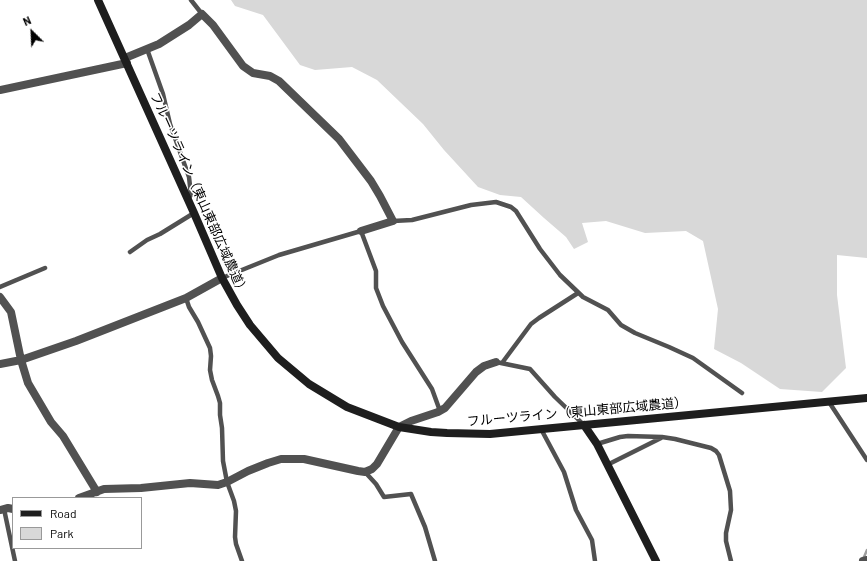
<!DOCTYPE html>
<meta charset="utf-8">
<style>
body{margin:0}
#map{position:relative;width:867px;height:561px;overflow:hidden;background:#fff;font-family:Barlow,sans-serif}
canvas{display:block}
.legend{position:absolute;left:12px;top:497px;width:130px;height:52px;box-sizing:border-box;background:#fff;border:1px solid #999;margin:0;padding:5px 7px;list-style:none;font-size:12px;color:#000}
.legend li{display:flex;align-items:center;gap:8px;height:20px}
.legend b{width:20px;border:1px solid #999}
.north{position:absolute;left:12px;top:12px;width:40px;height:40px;-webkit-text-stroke:3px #fff;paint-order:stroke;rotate:336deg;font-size:11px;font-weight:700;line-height:16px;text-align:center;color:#000}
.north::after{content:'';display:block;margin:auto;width:14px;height:18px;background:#000;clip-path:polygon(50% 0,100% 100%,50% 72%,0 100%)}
</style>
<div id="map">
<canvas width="867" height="561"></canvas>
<ul class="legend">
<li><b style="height:5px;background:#1e1e1e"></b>Road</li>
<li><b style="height:11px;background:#d8d8d8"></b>Park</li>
</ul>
<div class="north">N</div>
</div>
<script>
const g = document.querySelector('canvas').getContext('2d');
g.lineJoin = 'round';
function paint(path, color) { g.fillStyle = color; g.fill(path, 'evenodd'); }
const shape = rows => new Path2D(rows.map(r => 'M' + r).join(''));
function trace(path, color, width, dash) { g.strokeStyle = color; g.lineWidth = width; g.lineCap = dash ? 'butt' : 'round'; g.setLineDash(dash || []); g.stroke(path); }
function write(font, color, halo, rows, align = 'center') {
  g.font = font + ' Barlow,"Noto Sans JP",sans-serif'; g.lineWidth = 3; g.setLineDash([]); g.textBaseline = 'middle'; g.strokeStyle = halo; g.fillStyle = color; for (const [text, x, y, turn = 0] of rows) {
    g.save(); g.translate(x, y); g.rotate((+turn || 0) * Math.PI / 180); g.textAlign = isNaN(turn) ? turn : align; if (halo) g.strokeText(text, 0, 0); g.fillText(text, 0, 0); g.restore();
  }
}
paint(shape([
 [231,0,867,0,867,258,837,255,837,295,846,368,822,392,780,389,741,363,714,349,718,309,703,241,686,231,645,233,606,221,582,223,588,242,574,249,566,237,544,218,521,197,500,195,478,187,444,150,423,124,377,80,352,67,315,70,300,65,263,15,235,6]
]), '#d8d8d8');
trace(shape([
 [864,557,867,550]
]), '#9f9f9f', 2.5);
trace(shape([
 [191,0,202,14],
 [147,49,163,94,170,124,189,177,191,195,188,199],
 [393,221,412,220,471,205,496,202,511,207,516,211,540,249,560,275,583,297,608,310,621,325,635,333,669,347,693,358,742,393],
 [130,252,147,240,160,234,194,213],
 [222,278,279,255,361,231,376,271,376,288,383,306,402,342,432,389,440,411],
 [0,287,45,268],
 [186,298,189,307,198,322,210,348,211,356,210,370,212,380,218,396,220,403,220,415,222,428,223,461,227,482,234,501,236,511,235,537,236,544,242,561],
 [496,362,530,369,555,397,584,425],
 [502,363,531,324,539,318,578,293],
 [829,402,867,460],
 [541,429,564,472,576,510,592,540,595,561],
 [597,444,620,437,628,436,662,437,675,439,711,448,716,451,719,455,730,491,731,510,726,533,726,541,731,561],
 [607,465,661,438],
 [365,472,376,484,384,497,411,494,425,527,435,561],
 [4,509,15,561]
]), '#515151', 4.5);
trace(shape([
 [125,58,159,44,189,25,202,14,213,25,243,66,253,73,270,76,279,81,339,139,371,181,380,196,393,221,361,231],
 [0,90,127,63],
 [0,297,11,312,21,360,28,383,51,422,63,436,97,492],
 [0,364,21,360,76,341,186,298,222,278],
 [79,498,104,489,141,488,190,483,218,485,227,482,248,471,268,463,281,459,304,459,358,471,365,472,372,469,377,464,399,427,411,421,438,412,445,408,476,372,484,366,496,362],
 [0,510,8,508,13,509],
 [863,561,867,560]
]), '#515151', 8);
trace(shape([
 [98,0,194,213,222,278,237,305,250,325,278,358,309,384,347,407,399,427,431,432,447,433,490,434,867,398],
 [584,425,597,444,656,561]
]), '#1e1e1e', 8);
write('13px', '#000', '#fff', [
 ["フルーツライン（東山東部広域農道）",199,194,66],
 ["フルーツライン（東山東部広域農道）",577,412,-5]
]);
</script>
